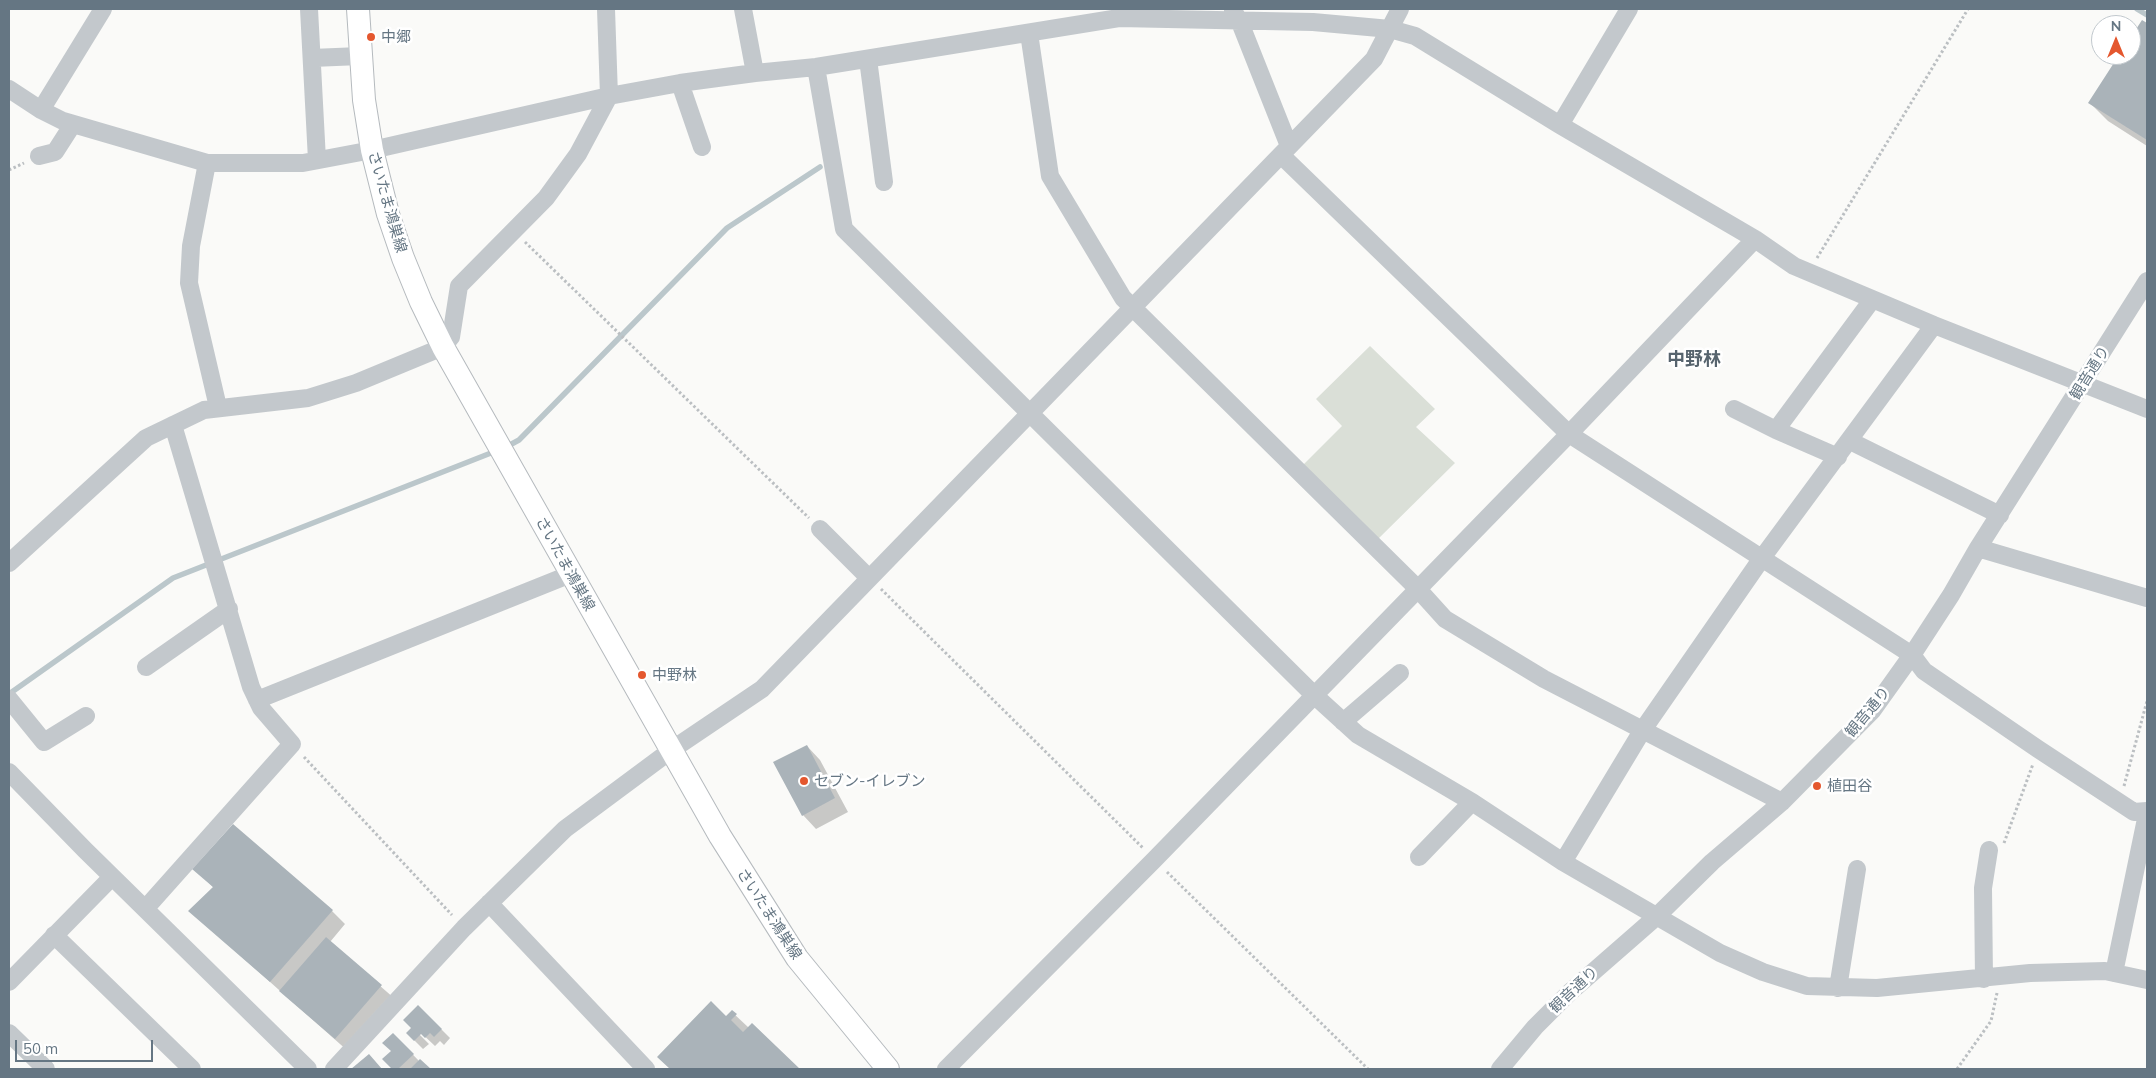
<!DOCTYPE html>
<meta charset="utf-8">
<style>
body{margin:0}
#map{position:relative;width:2156px;height:1078px;overflow:hidden;background:#fafaf8;font-family:Mulish,sans-serif}
canvas{display:block}
.frame{position:absolute;inset:0;border:10px solid #657683;pointer-events:none}
.north{position:absolute;left:2091px;top:15px;width:50px;height:50px;box-sizing:border-box;background:#fff;border:1px solid #c1c8cd;border-radius:50%;rotate:0deg;font-size:14px;font-weight:700;line-height:20px;text-align:center;color:#657683}
.north::after{content:'';display:block;margin:auto;width:18px;height:22px;background:#e4572e;clip-path:polygon(50% 0,100% 100%,50% 72%,0 100%)}
.scale{position:absolute;left:15px;top:1040px;width:138px;height:22px;box-sizing:border-box;border:2px solid #657683;border-top:0;padding-left:6px;font-size:15px;line-height:18px;white-space:nowrap;color:#657683;-webkit-text-stroke:4px #fff;paint-order:stroke}
</style>
<div id="map">
<canvas width="2156" height="1078"></canvas>
<div class="frame"></div>
<div class="north">N</div>
<div class="scale">50 m</div>
</div>
<script>
const g = document.querySelector('canvas').getContext('2d');
g.lineJoin = 'round';
function paint(path, color) { g.fillStyle = color; g.fill(path, 'evenodd'); }
const shape = rows => new Path2D(rows.map(r => 'M' + r).join(''));
function trace(path, color, width, dash) { g.strokeStyle = color; g.lineWidth = width; g.lineCap = dash ? 'butt' : 'round'; g.setLineDash(dash || []); g.stroke(path); }
function write(font, color, halo, rows, align = 'center') {
  g.font = font + ' Mulish,"Noto Sans JP",sans-serif'; g.lineWidth = 5; g.setLineDash([]); g.textBaseline = 'middle'; g.strokeStyle = halo; g.fillStyle = color; for (const [text, x, y, turn = 0] of rows) {
    g.save(); g.translate(x, y); g.rotate((+turn || 0) * Math.PI / 180); g.textAlign = isNaN(turn) ? turn : align; if (halo) g.strokeText(text, 0, 0); g.fillText(text, 0, 0); g.restore();
  }
}
paint(shape([
 [1370,346,1435,409,1416,427,1455,463,1376,541,1303,465,1342,426,1316,399]
]), '#dadfd7');
paint(shape([
 [2142,21,2147,25,2147,146,2108,121,2090,103,2121,55,2131,55,2131,39],
 [807,746,820,760,848,812,816,829,803,815],
 [194,868,332,911,345,924,330,942,395,999,349,1052,190,911,214,888],
 [418,1006,450,1038,444,1045,440,1041,435,1046,417,1029,416,1031,429,1044,423,1049,407,1033,413,1028],
 [732,1012,749,1028,752,1024,799,1069,671,1069,659,1057,726,1017],
 [393,1034,419,1061,429,1069,394,1069,384,1059,392,1052]
]), '#0003');
trace(shape([
 [2137,9,2147,15],
 [506,447,519,440,727,228,820,167],
 [9,694,173,578,496,451]
]), '#bbc7cb', 5.5);
paint(shape([
 [2142,20,2147,23,2147,140,2088,103,2119,55,2131,55,2131,37],
 [807,745,835,798,802,816,773,762],
 [233,824,333,910,270,982,188,911,213,887,192,869],
 [326,937,382,985,335,1039,279,991],
 [711,1001,726,1016,732,1010,737,1014,731,1020,743,1032,752,1023,800,1069,670,1069,657,1057],
 [418,1005,442,1029,434,1037,430,1033,425,1038,421,1034,414,1041,406,1033,411,1028,403,1020],
 [393,1033,414,1054,398,1069,392,1069,382,1059,391,1051,382,1043],
 [369,1054,382,1069,351,1069],
 [420,1059,431,1069,410,1069]
]), '#aab3b9');
const major = shape([
 [358,9,364,100,372,150,388,214,403,258,421,302,443,347,720,836,797,958,888,1069]
]);
trace(major, '#b5babe', 24);
trace(shape([
 [9,170,24,163],
 [525,242,809,518],
 [1817,258,1968,9],
 [881,589,1143,848],
 [304,757,452,915],
 [2124,786,2147,701],
 [2004,843,2033,764],
 [1167,872,1368,1069],
 [1957,1069,1991,1021,1997,993]
]), '#bbbfc2', 3, [2.5, 2.5]);
trace(shape([
 [309,9,317,160],
 [743,9,755,73],
 [1233,11,1239,20,1289,146],
 [1029,33,1050,176,1123,298,1417,588,1445,619,1544,679,1782,802],
 [312,58,360,56],
 [868,59,884,182],
 [816,67,844,229,1314,695,1358,735,1472,802,1563,862,1720,953,1763,972,1807,986,1877,988,2030,973,2105,971,2147,980],
 [680,83,702,147],
 [9,89,41,110,63,121,207,163,303,163,372,150,609,96,680,83,755,73,816,67,1119,18,1313,22,1390,29,1415,36,1560,125,1755,239,1794,266,1934,325,2147,409],
 [41,110,103,9],
 [1560,125,1629,9],
 [1281,155,1569,434,1912,655,1924,671,2038,749,2134,812,2147,811],
 [39,156,55,152,73,124],
 [207,163,191,246,189,283,218,407],
 [1734,409,1776,430,1838,457],
 [1776,430,1872,300],
 [1850,441,2000,515],
 [820,529,869,578],
 [1978,548,2147,598],
 [9,563,146,438,204,410,308,398,356,383,443,347,451,337,459,286,546,198,578,154,609,96,606,9],
 [146,667,229,609],
 [9,699,44,742,86,716],
 [257,700,571,574],
 [1343,722,1400,673],
 [9,772,85,850,308,1069],
 [1419,857,1472,802],
 [1563,862,1642,731,1762,558,1934,325],
 [489,903,646,1069],
 [145,909,292,744,261,708,251,687,173,425],
 [54,935,192,1069],
 [2114,973,2147,814],
 [1984,979,1983,888,1989,850],
 [9,982,112,877],
 [1838,988,1857,869],
 [9,1033,46,1069],
 [334,1069,464,928,565,829,670,751,762,689,1374,59,1400,9],
 [946,1069,1154,860,1569,434,1755,239],
 [1500,1069,1535,1027,1569,993,1656,917,1712,862,1782,802,1872,711,1912,655,1951,595,1978,548,2147,281]
]), '#c3c8cc', 18);
trace(major, '#fff', 22);
for (const [x, y, r, color] of [
 [371,37,5,"#e4572e"],
 [642,675,5,"#e4572e"],
 [804,781,5,"#e4572e"],
 [1817,786,5,"#e4572e"]
]) { const dot = new Path2D(); dot.arc(x, y, r, 0, 2 * Math.PI); g.fillStyle = color; g.fill(dot); trace(dot, '#fff', 2); }
write('15px', '#657683', '#fff', [
 ["中郷",381,37],
 ["中野林",652,675],
 ["セブン-イレブン",814,781],
 ["植田谷",1827,786]
], 'left');
write('15px', '#657683', '#fff', [
 ["さいたま鴻巣線",387,202,74],
 ["観音通り",2090,373,-58],
 ["さいたま鴻巣線",565,564,61],
 ["観音通り",1868,712,-50],
 ["さいたま鴻巣線",769,914,57],
 ["観音通り",1574,990,-43]
]);
write('bold 18px', '#57646e', '#fff', [
 ["中野林",1694,360]
]);
</script>
